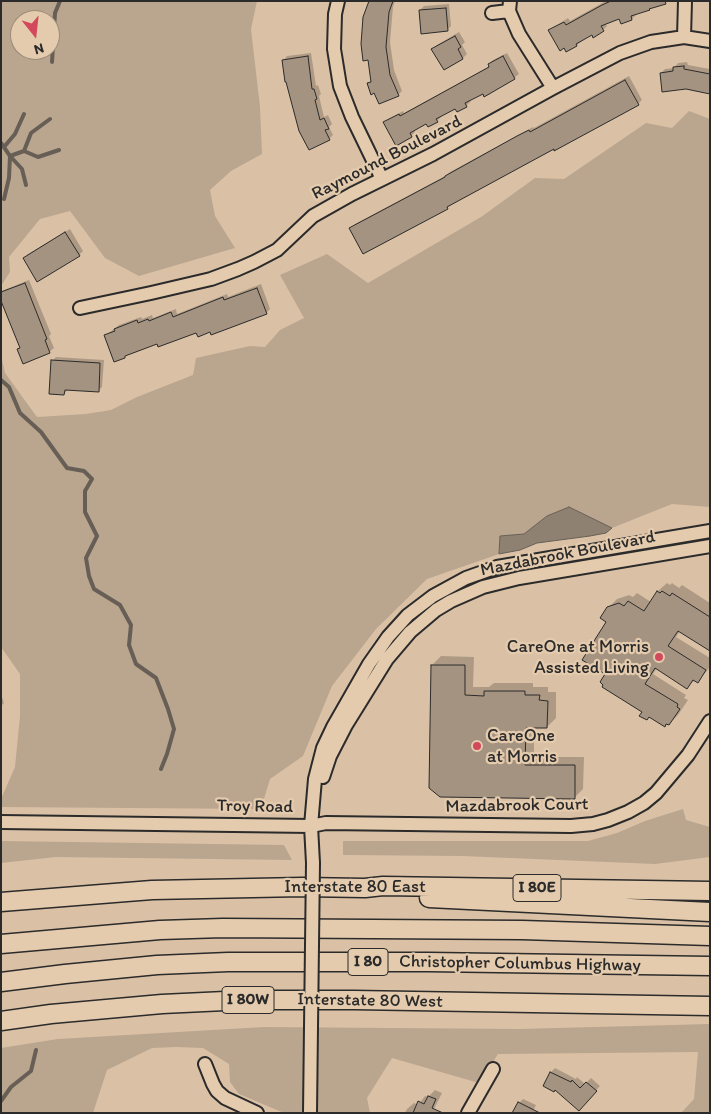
<!DOCTYPE html>
<style>
body{margin:0}
#map{position:relative;width:711px;height:1114px;overflow:hidden;background:#dac1a5;font-family:Itim,sans-serif}
canvas{display:block}
.frame{position:absolute;inset:0;border:2px solid #2b2b2b;pointer-events:none}
.north{position:absolute;left:10px;top:10px;width:50px;height:50px;box-sizing:border-box;background:#e5cbad;border:1px solid #9b8b79;border-radius:50%;rotate:164deg;font-size:14px;font-weight:700;line-height:20px;text-align:center;color:#2b2b2b}
.north::after{content:'';display:block;margin:auto;width:18px;height:22px;background:#d1495b;clip-path:polygon(50% 0,100% 100%,50% 72%,0 100%)}
</style>
<div id="map">
<canvas width="711" height="1114"></canvas>
<div class="frame"></div>
<div class="north">N</div>
</div>
<script>
const g = document.querySelector('canvas').getContext('2d');
g.lineJoin = 'round';
function paint(path, color) { g.fillStyle = color; g.fill(path, 'evenodd'); }
const shape = rows => new Path2D(rows.map(r => 'M' + r).join(''));
function trace(path, color, width, dash) { g.strokeStyle = color; g.lineWidth = width; g.lineCap = dash ? 'butt' : 'round'; g.setLineDash(dash || []); g.stroke(path); }
function write(font, color, halo, rows, align = 'center') {
  g.font = font + ' Itim,sans-serif'; g.lineWidth = 4.5; g.setLineDash([]); g.textBaseline = 'middle'; g.strokeStyle = halo; g.fillStyle = color; for (const [text, x, y, turn = 0] of rows) {
    g.save(); g.translate(x, y); g.rotate((+turn || 0) * Math.PI / 180); g.textAlign = isNaN(turn) ? turn : align; if (halo) g.strokeText(text, 0, 0); g.fillText(text, 0, 0); g.restore();
  }
}
paint(shape([
 [1,1,257,1,251,29,260,107,262,154,231,171,210,190,215,216,235,248,139,276,105,258,70,211,40,219,9,257,10,272,1,286],
 [20,20,50,20,50,50,20,50],
 [689,111,710,119,710,507,672,504,612,528,569,507,547,516,524,534,500,536,499,554,427,579,376,629,332,686,303,756,270,779,261,809,1,807,1,799,15,767,20,716,20,674,1,647,1,355,5,373,37,417,86,414,111,410,137,397,193,375,196,358,250,346,265,347,280,330,304,318,280,275,327,254,368,283,481,217,535,178,564,179,646,123,672,128],
 [683,809,686,820,710,827,710,857,655,864,462,856,343,855,343,841,588,841,617,833,645,821],
 [1,841,284,845,292,860,56,857,1,863],
 [710,1024,710,1113,681,1113,694,1099,698,1052,498,1054,479,1083,392,1058,367,1098,370,1113,284,1113,239,1094,230,1082,229,1064,203,1048,176,1047,152,1048,107,1070,93,1113,1,1113,1,1048,58,1039,264,1027,519,1029]
]), '#baa58f');
const water = shape([
 [569,507,612,528,606,533,590,536,537,543,520,550,499,554,500,536,524,534,547,516,569,507]
]);
paint(water, '#8f8171');
trace(water, '#675f55', 1);
paint(shape([
 [370,1,395,1,393,7,390,42,394,70,402,91,398,95,375,92,368,84,372,80],
 [606,1,662,1,652,7,649,9,635,13,636,15,632,19,622,23,620,18,605,23,607,26,603,30,592,33,577,45,567,50,550,31,554,27,568,18,570,21],
 [449,4,451,26,447,30,420,10,424,6],
 [459,32,465,42,462,45,467,54,463,58,444,69,433,49,437,45],
 [311,53,316,86,318,85,321,94,319,96,324,117,328,115,332,124,329,127,333,135,329,139,283,61,287,56],
 [507,53,519,74,514,78,483,92,469,100,471,101,466,106,458,111,456,107,440,116,441,117,437,121,427,122,414,130,415,132,411,136,385,123,389,119,403,111,404,113,490,66,489,64,493,60],
 [687,62,688,65,710,69,710,93,661,73,665,69,674,68,678,63],
 [629,76,642,100,638,104,554,148,452,204,447,208,351,229,355,224,447,175,450,172,533,127,534,128],
 [70,229,83,251,79,255,24,259,28,254],
 [29,280,51,334,49,336,54,348,49,352,21,348,1,292,4,290],
 [261,284,270,309,266,313,211,330,197,331,158,342,106,335,119,325,141,317,142,319,152,315,153,318,176,309,177,314,227,294,228,297],
 [56,357,104,360,102,387,98,391,68,389,64,394,52,361],
 [667,583,670,585,672,583,679,588,682,585,710,603,710,650,680,631,676,637,710,658,710,667,706,672,697,681,695,680,687,687,657,668,653,674,686,695,684,698,688,700,678,715,669,724,643,712,606,674,608,608,617,599,629,595,633,597,637,593,651,602,658,591],
 [441,656,474,657,473,687,489,687,494,683,533,683,533,687,548,687,548,692,556,692,556,718,547,727,534,726,534,757,584,757,583,789,574,798,441,796,432,665],
 [1,694,4,703,1,706],
 [555,1068,576,1079,577,1077,585,1084,591,1078,600,1086,579,1109,556,1088,544,1085,551,1072],
 [435,1090,442,1093,432,1113,405,1113,407,1109,414,1103,418,1105,425,1096,428,1097],
 [523,1099,536,1105,532,1113,519,1103]
]), '#0003');
trace(shape([
 [52,62,55,13,60,1],
 [1,143,10,156,22,169,26,185],
 [4,147,15,134,24,114],
 [24,151,31,133,50,119],
 [10,156,24,151,38,157,59,150],
 [4,199,9,178,10,156],
 [1,380,9,387,20,413,41,432,67,468,84,471,92,479,85,491,85,512,97,536,86,558,89,576,94,589,120,605,131,625,129,645,136,664,156,678,168,709,174,729,167,754,161,769],
 [1,1101,11,1087,31,1071,36,1050]
]), '#675f55', 4);
const building = shape([
 [369,1,393,1,389,12,386,47,390,75,399,96,379,104,374,93,371,95,367,83,371,82,368,60,363,61,361,44,363,17,369,1],
 [611,1,665,1,666,4,649,9,650,10,631,16,632,20,621,24,619,19,601,26,604,31,593,38,592,35,576,44,577,46,566,52,564,48,560,51,548,30,564,22,566,25,602,5,611,1],
 [446,8,448,31,421,34,419,10,446,8],
 [455,36,461,47,458,49,463,59,444,70,431,49,455,36],
 [308,56,312,89,314,89,317,99,315,100,320,120,324,118,329,129,325,130,330,140,309,150,299,131,286,82,285,82,282,60,308,56],
 [503,56,515,79,484,97,483,94,465,103,467,107,457,112,455,109,436,119,438,122,428,127,426,124,410,133,412,137,396,146,383,122,399,114,400,116,489,67,488,64,503,56],
 [684,66,684,69,710,74,710,94,686,89,662,92,660,73,673,71,673,67,684,66],
 [625,80,639,105,554,151,554,149,447,207,448,209,363,254,349,228,445,177,445,176,517,136,529,130,530,132,625,80],
 [65,232,80,256,37,282,23,258,65,232],
 [25,283,47,339,45,340,50,353,23,364,17,349,20,348,1,301,1,292,25,283],
 [257,288,267,314,211,335,210,332,198,337,196,333,158,347,157,344,125,356,125,358,114,362,104,335,115,331,114,329,137,320,138,323,148,319,149,321,171,312,173,317,223,297,224,300,257,288],
 [51,360,100,363,99,392,65,390,64,395,49,394,51,360],
 [657,591,660,593,662,591,670,596,672,593,710,617,710,651,678,631,668,646,706,670,698,683,693,680,687,689,655,668,645,684,678,704,677,707,680,709,669,725,666,724,665,727,649,717,647,720,639,716,642,712,602,687,603,685,600,682,605,674,582,660,606,622,600,618,607,607,619,603,624,606,628,601,644,611,657,591],
 [431,665,465,665,465,695,484,696,484,691,525,691,525,695,540,695,539,700,548,701,547,728,526,728,525,765,575,765,575,799,440,797,429,788,431,665],
 [550,1072,571,1082,572,1080,580,1088,586,1082,597,1091,579,1111,555,1090,554,1092,543,1086,550,1072],
 [428,1096,436,1099,432,1108,443,1113,413,1113,418,1101,424,1104,428,1096],
 [518,1102,540,1113,512,1113,518,1102]
]);
paint(building, '#a49380');
trace(building, '#2b2b2b', 1);
const minor = shape([
 [338,1,335,14,334,49,340,86,352,117,382,179],
 [510,1,509,11,519,34,553,88],
 [492,13,509,11],
 [684,37,685,1],
 [80,308,151,293,211,279,238,269,254,262,277,250,313,216,352,194,433,154,553,88,620,53,651,42,684,37,710,41],
 [323,777,330,756,346,725,387,659,410,632,436,610,451,601,483,587,519,578,710,546],
 [1,822,311,826,326,823,571,826,593,824,608,820,628,812,644,803,656,793,688,755,710,721],
 [313,863,311,826,315,779,323,748,333,727,369,664,388,637,408,615,433,596,466,578,497,567,710,531],
 [205,1064,213,1084,217,1091,225,1098,257,1113],
 [310,1113,311,1027],
 [468,1113,493,1069]
]);
const highway = shape([
 [429,898,710,912],
 [1,902,152,890,302,887,365,888,383,886,710,891],
 [1,944,160,930,223,928,522,930,710,936],
 [1,982,65,974,157,965,228,962,428,962,710,966],
 [1,1021,51,1014,162,1004,246,1000,354,1000,710,1006]
]);
trace(minor, '#2b2b2b', 16);
trace(highway, '#2b2b2b', 21);
trace(minor, '#e5cbad', 12);
trace(highway, '#e5cbad', 18);
const minorBridge = shape([
 [311,1027,313,863]
]);
trace(minorBridge, '#2b2b2b', 16, []);
trace(minorBridge, '#e5cbad', 12);
for (const [x, y, r, color] of [
 [659,657,5,"#d1495b"],
 [477,746,5,"#d1495b"]
]) { const dot = new Path2D(); dot.arc(x, y, r, 0, 2 * Math.PI); g.fillStyle = color; g.fill(dot); trace(dot, '#e5cbad', 2); }
for (const [x, y, w] of [
 [537,888,48],
 [368,962,40],
 [248,1000,52]
]) { const box = new Path2D(); box.roundRect(x - w / 2, y - 13.5, w, 27, 4); g.fillStyle = '#e5cbad'; g.fill(box); trace(box, '#2b2b2b', 1); }
write('bold 16px', '#2b2b2b', null, [
 ["I 80E",537,888],
 ["I 80",368,962],
 ["I 80W",248,1000]
]);
write('18px', '#2b2b2b', '#e5cbad', [
 ["Raymound Boulevard",387,158,-27],
 ["Mazdabrook Boulevard",568,554,-11],
 ["Mazdabrook Court",517,806,-1],
 ["Troy Road",255,807,1],
 ["Interstate 80 East",355,887],
 ["Christopher Columbus Highway",520,964,1],
 ["Interstate 80 West",370,1001,1]
]);
write('18px', '#2b2b2b', '#e5cbad', [
 ["CareOne at Morris",649,647],
 ["Assisted Living",649,668],
 ["CareOne",487,736,"left"],
 ["at Morris",487,757,"left"]
], 'right');
</script>
